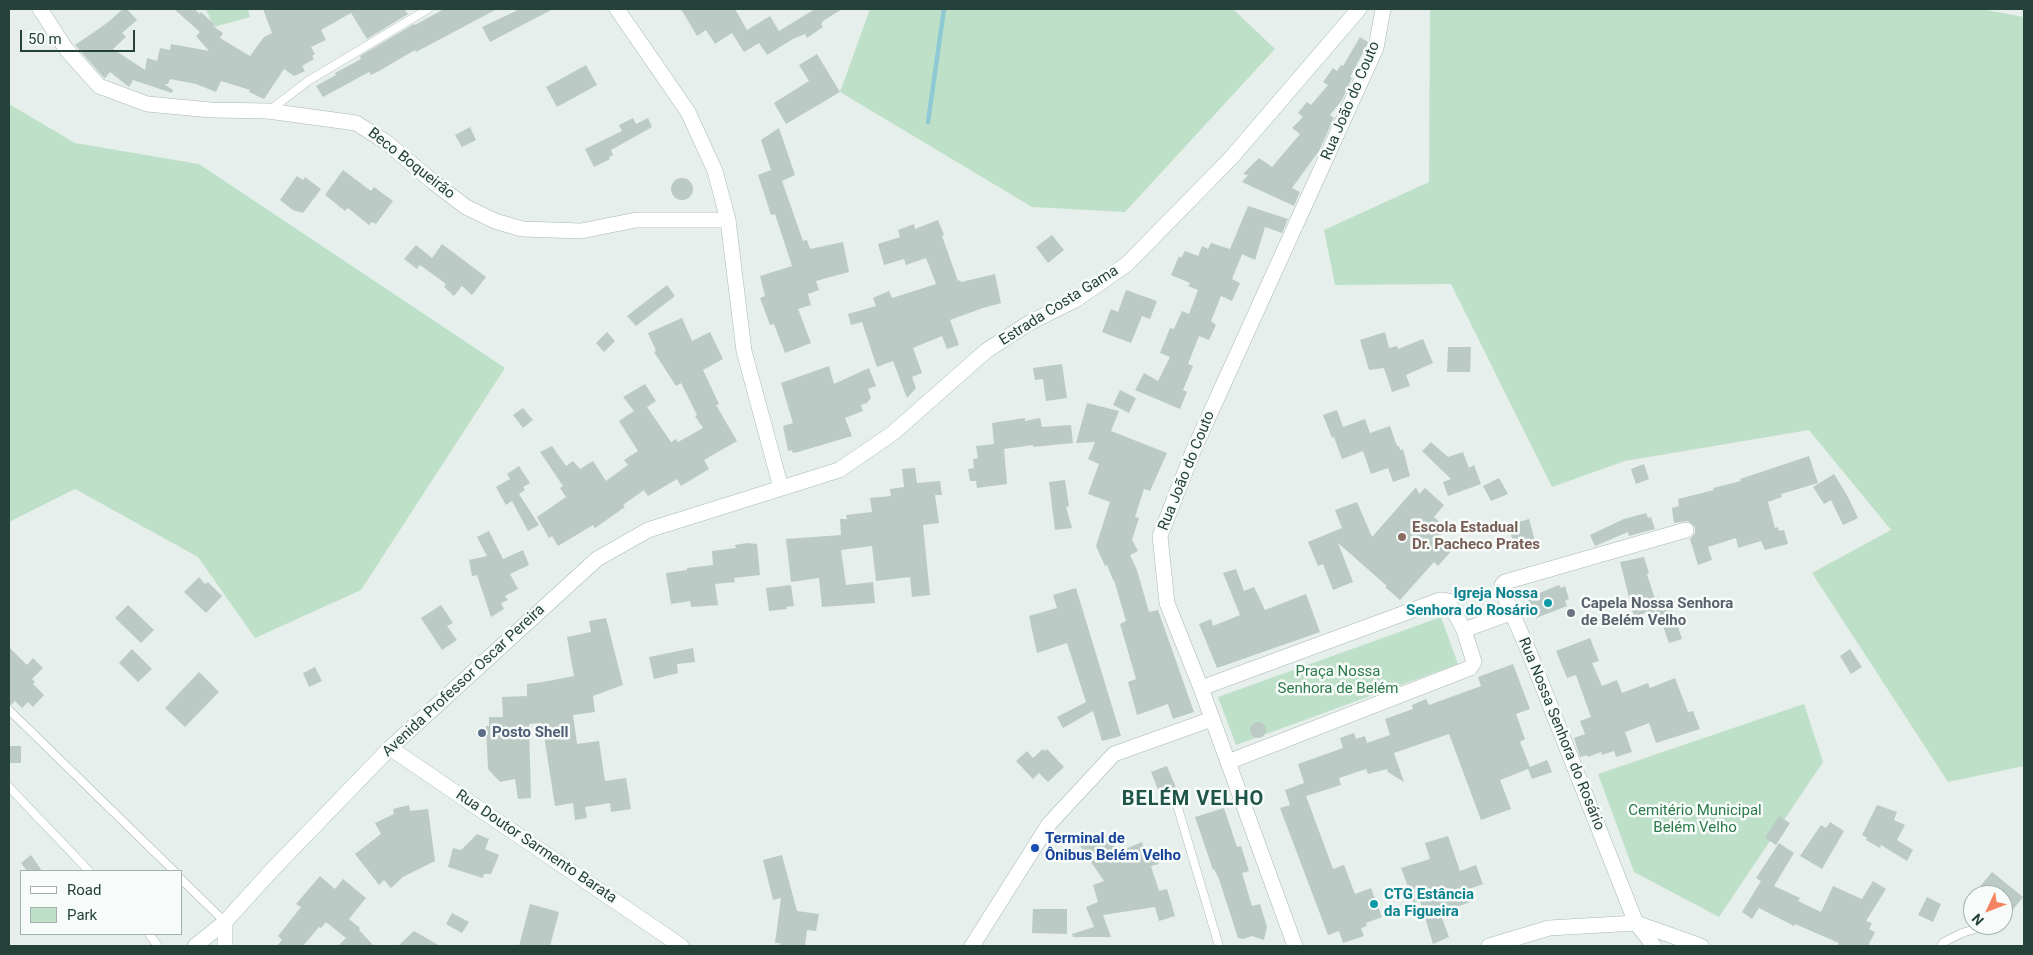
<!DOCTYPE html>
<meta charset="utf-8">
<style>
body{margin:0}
#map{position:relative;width:2033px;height:955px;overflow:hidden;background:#e6efeb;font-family:Roboto,sans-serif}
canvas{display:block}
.frame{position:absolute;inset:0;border:10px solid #24423a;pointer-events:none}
.legend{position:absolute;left:20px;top:870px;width:162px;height:65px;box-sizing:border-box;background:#f7fbf9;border:1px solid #a3b1ad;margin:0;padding:6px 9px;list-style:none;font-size:15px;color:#24423a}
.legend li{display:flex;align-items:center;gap:10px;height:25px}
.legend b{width:25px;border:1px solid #a3b1ad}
.north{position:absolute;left:1963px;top:885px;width:50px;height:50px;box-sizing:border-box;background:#f7fbf9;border:1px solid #a3b1ad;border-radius:50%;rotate:227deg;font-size:14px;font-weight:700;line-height:20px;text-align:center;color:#24423a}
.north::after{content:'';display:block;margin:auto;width:18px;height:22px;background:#f4845f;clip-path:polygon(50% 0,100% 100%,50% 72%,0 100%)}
.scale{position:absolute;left:20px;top:30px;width:115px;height:22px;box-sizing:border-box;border:2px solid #24423a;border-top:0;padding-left:6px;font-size:15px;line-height:18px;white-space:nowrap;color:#24423a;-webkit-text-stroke:4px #f7fbf9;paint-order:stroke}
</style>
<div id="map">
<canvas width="2033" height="955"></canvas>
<div class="frame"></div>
<ul class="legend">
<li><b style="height:6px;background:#fff"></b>Road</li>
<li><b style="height:14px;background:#bfe0c8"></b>Park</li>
</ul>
<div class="north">N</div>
<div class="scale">50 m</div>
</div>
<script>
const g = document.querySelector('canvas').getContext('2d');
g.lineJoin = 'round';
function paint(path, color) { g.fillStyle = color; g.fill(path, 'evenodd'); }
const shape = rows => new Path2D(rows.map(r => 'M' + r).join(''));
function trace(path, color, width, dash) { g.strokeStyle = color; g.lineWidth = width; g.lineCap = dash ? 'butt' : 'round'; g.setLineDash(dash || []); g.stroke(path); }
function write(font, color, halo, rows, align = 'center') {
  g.font = font + ' Roboto,sans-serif'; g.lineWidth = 5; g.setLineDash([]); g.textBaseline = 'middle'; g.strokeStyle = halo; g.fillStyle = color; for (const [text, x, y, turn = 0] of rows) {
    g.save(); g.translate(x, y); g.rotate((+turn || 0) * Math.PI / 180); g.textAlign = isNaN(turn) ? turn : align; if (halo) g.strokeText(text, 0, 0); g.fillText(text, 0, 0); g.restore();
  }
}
paint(shape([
 [206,9,248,9,250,17,214,27],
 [870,9,1233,9,1275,49,1125,212,1032,207,840,92],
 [1430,9,1981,9,2024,17,2024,766,1948,782,1812,573,1891,530,1809,430,1625,461,1552,487,1451,284,1335,285,1324,230,1429,182],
 [9,104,75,143,199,164,505,368,361,590,255,638,198,557,75,489,9,522],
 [1441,617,1458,664,1236,745,1218,697],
 [1804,704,1823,762,1719,917,1634,872,1598,774]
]), '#bfe0c8');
trace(shape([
 [928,122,944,9]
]), '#8ec9d4', 4.5);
paint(shape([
 [123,9,127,9,137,20,122,33,126,37,113,49,145,70,147,58,157,61,160,48,170,50,171,44,209,51,196,36,200,32,174,9,194,9,200,14,201,12,214,24,213,26,223,33,220,38,250,56,264,37,272,33,263,9,404,9,408,14,367,39,351,13,321,30,326,40,311,47,315,54,312,56,314,59,302,66,305,71,294,76,284,69,264,99,249,92,250,90,221,81,216,92,196,84,170,79,168,84,164,84,173,90,172,93,133,80,129,87,110,72,105,78,104,78,75,45,107,23],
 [444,9,497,9,416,52,415,50,379,71,371,75,369,72,323,97,316,86,336,75,335,73,361,59,360,56,414,24,415,25],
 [520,9,553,9,490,42,482,27],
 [681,9,735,9,747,30,770,16,779,31,815,9,842,9,823,21,821,24,823,27,807,38,805,34,793,39,767,55,759,43,744,52,732,33,715,44,706,30,697,36],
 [1360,37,1368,42,1367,45,1350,77,1352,78,1342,100,1330,115,1334,118,1319,151,1292,188,1300,192,1294,206,1242,182,1248,175,1243,174,1259,158,1272,167,1300,134,1292,128,1303,117,1298,113,1307,102,1311,105,1328,85,1323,82,1333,68,1337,71,1341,65,1343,66],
 [817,54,840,92,786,124,774,103,809,81,799,65],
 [586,65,597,85,557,107,546,87],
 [633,118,636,124,648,118,652,127,611,150,613,155,609,157,610,159,594,167,585,149,622,131,619,125],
 [470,127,476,140,462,147,455,135],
 [779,128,795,175,782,181,803,241,807,240,810,249,843,242,849,272,816,281,819,290,808,294,811,305,798,309,811,343,785,353,774,324,770,325,760,298,765,296,760,276,792,266,775,214,771,215,758,175,771,170,761,140],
 [343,170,371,191,374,187,393,201,376,224,372,222,369,225,348,208,345,211,325,195],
 [297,176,303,180,305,177,321,189,303,213,293,210,280,200],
 '671 189a11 11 0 1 1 22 0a11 11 0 1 1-22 0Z',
 [1248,206,1288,219,1282,233,1265,227,1255,260,1242,254,1232,279,1240,283,1232,301,1221,296,1211,321,1216,325,1209,340,1199,336,1188,364,1193,366,1183,390,1187,392,1180,409,1135,390,1144,373,1158,381,1170,357,1160,353,1170,328,1174,329,1182,311,1189,314,1198,290,1188,286,1190,283,1171,275,1179,256,1181,258,1185,251,1198,256,1202,246,1208,249,1211,243,1230,249],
 [938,220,944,235,942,236,958,281,960,280,961,282,995,274,1001,303,983,308,950,320,959,345,947,349,942,336,913,348,922,373,912,377,916,388,907,398,893,361,877,367,862,322,851,325,848,314,876,306,873,298,889,291,892,298,936,284,926,258,906,265,904,259,884,265,878,244,900,237,898,230,914,224,915,229],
 [1052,235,1064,250,1048,263,1036,247],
 [442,244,486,277,472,295,462,286,454,296,444,287,446,284,420,265,417,269,404,259,416,245,432,258],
 [667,285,675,296,636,326,627,316],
 [1126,290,1157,301,1150,319,1142,316,1131,343,1102,332,1111,309,1118,312],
 [682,318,692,341,710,332,723,359,703,370,719,404,716,405,737,441,704,460,709,469,681,486,677,479,648,496,644,490,623,505,625,507,595,528,593,525,558,546,552,536,549,538,537,517,566,497,560,488,563,486,540,452,552,446,566,466,573,461,580,469,593,461,606,481,628,465,624,460,638,451,619,421,634,411,623,397,645,384,656,401,647,407,671,442,676,439,678,442,703,428,695,416,697,415,681,383,676,386,654,352,656,351,648,333],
 [607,332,615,341,604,352,596,343],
 [1385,332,1389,348,1397,346,1398,349,1423,339,1433,363,1406,375,1410,386,1392,392,1384,368,1369,370,1360,340],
 [1448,347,1471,347,1470,372,1447,372],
 [1062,364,1067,398,1046,401,1043,379,1035,380,1033,368],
 [829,366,834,384,869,368,876,386,868,389,871,398,867,403,861,405,863,411,845,418,852,436,798,452,793,453,792,450,788,451,783,426,793,423,781,383],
 [1120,390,1136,398,1129,413,1113,405],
 [1087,403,1119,411,1111,431,1167,453,1150,491,1144,489,1135,517,1139,518,1132,540,1138,551,1130,555,1137,570,1149,612,1158,610,1194,712,1173,719,1168,704,1137,715,1128,682,1136,679,1120,624,1126,621,1114,580,1113,580,1107,565,1105,566,1096,546,1110,502,1088,494,1099,464,1088,459,1095,442,1076,443],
 [523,408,533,420,523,428,513,415],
 [1337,410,1343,427,1365,419,1370,433,1390,426,1397,446,1399,446,1400,450,1403,449,1410,476,1393,482,1388,468,1371,474,1363,451,1342,459,1334,437,1332,438,1323,415],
 [1025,418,1025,421,1040,418,1042,427,1071,425,1073,443,1033,447,1033,445,1004,449,1007,484,977,488,976,481,970,481,968,469,974,468,973,459,978,458,976,446,994,444,992,423],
 [1431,442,1448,457,1463,452,1469,468,1474,465,1481,484,1448,496,1443,482,1451,479,1422,451],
 [1809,456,1818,483,1781,494,1782,497,1768,502,1775,528,1778,527,1779,531,1784,530,1788,544,1765,550,1761,541,1738,548,1736,538,1708,547,1712,560,1698,565,1690,539,1695,533,1695,527,1688,521,1674,523,1672,508,1679,506,1678,499,1714,490,1713,488,1741,481,1740,479],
 [1644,464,1649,479,1636,484,1631,469],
 [519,466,530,483,523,487,525,490,519,494,539,525,528,531,512,501,506,505,496,487,510,479,507,474],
 [915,468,917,483,940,481,942,495,935,495,939,523,923,525,930,595,912,597,910,577,876,581,872,546,841,550,846,585,873,582,875,603,822,607,819,578,791,582,786,539,841,535,840,519,847,519,846,515,872,512,870,498,891,496,890,489,904,487,902,469],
 [1834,474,1848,497,1858,518,1843,525,1831,500,1824,504,1813,487],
 [1499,478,1508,494,1491,501,1483,486],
 [1065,480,1069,506,1066,507,1072,528,1055,530,1049,482],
 [1416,487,1419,494,1425,488,1444,505,1434,517,1449,531,1433,539,1436,546,1463,538,1438,566,1434,562,1400,600,1385,587,1387,586,1338,543,1353,582,1333,590,1323,564,1318,566,1308,542,1342,528,1335,510,1357,502,1372,537],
 [1646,513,1648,518,1651,517,1655,529,1629,536,1628,532,1595,546,1590,535,1624,519],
 [1529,519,1535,541,1515,547,1508,525],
 [489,531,503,559,523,550,529,565,510,574,518,589,505,596,508,600,501,603,504,609,491,617,477,575,472,576,469,560,487,556,477,537],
 [747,543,757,544,760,575,734,578,735,582,715,584,718,605,691,607,690,601,671,604,666,573,687,570,687,568,713,565,712,551,736,548,735,545],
 [1644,557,1649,573,1647,574,1655,599,1660,597,1664,610,1661,611,1672,608,1682,639,1669,643,1658,612,1649,615,1648,612,1634,617,1620,562],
 [1236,569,1244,591,1254,587,1265,610,1306,594,1320,632,1217,668,1199,624,1211,619,1213,626,1240,615,1223,573],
 [199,577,205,584,208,582,222,596,206,613,184,592],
 [791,585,794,606,786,607,787,609,769,611,766,588],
 [1559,585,1561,588,1565,586,1569,599,1565,601,1567,606,1536,618,1527,598],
 [1076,588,1121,736,1102,741,1093,711,1063,728,1057,717,1086,702,1067,643,1037,653,1029,616,1057,608,1053,595],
 [128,605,154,630,141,643,115,618],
 [441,605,453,623,447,626,457,640,442,650,421,618],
 [606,618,623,685,593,696,595,712,573,715,575,729,577,744,599,741,605,781,626,778,631,809,611,812,610,803,585,807,587,818,575,820,573,803,555,806,542,723,529,724,531,798,518,799,515,779,500,782,488,769,486,726,489,726,489,717,503,717,502,697,527,696,527,684,543,682,574,676,567,637,591,632,589,621],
 [1590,638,1599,661,1592,663,1602,686,1617,680,1622,693,1648,683,1650,688,1675,678,1688,712,1693,711,1700,729,1656,743,1649,723,1625,732,1632,752,1616,757,1614,751,1602,755,1601,752,1588,757,1587,755,1580,757,1574,738,1585,734,1580,721,1591,717,1576,675,1567,678,1556,651],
 [9,647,27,665,33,658,43,668,32,679,35,682,33,684,44,695,33,707,28,702,22,708,15,701,11,705,9,704],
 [693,648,695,662,677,664,678,673,654,679,649,657],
 [132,649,152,669,138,682,119,663],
 [1850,649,1862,667,1851,674,1840,656],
 [1513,664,1530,709,1516,714,1525,739,1520,742,1530,767,1547,760,1552,772,1532,779,1528,769,1500,780,1511,809,1481,820,1449,734,1394,753,1404,782,1388,772,1387,769,1368,774,1366,769,1339,778,1341,785,1306,796,1333,869,1344,865,1355,894,1371,888,1382,917,1366,923,1367,926,1361,928,1364,936,1343,943,1339,931,1328,935,1280,808,1290,805,1285,790,1304,783,1298,764,1343,748,1340,738,1354,733,1356,739,1365,736,1367,743,1390,735,1385,719,1413,709,1412,705,1426,699,1429,705,1481,686,1478,677],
 [315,667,322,681,309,687,303,673],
 [199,672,219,692,185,727,165,708],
 '1250 730a8 8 0 1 1 16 0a8 8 0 1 1-16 0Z',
 [9,746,21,746,21,763,9,763],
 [1043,749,1045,751,1047,749,1064,767,1048,782,1039,773,1033,779,1016,761,1027,751,1033,758],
 [1167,766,1177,790,1161,797,1151,772],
 [409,805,410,811,428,809,435,861,403,877,391,888,384,880,379,885,355,854,381,834,375,823,394,814,393,809],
 [1877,805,1897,812,1894,820,1905,825,1897,840,1913,850,1907,861,1881,845,1880,848,1866,840,1867,838,1862,835],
 [1224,808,1237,847,1241,846,1249,871,1242,873,1252,906,1260,904,1267,927,1264,940,1252,936,1243,939,1238,938,1219,879,1214,869,1213,870,1195,817],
 [1779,816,1790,823,1776,845,1765,838],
 [1830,822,1844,831,1822,869,1800,856,1821,825,1826,828],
 [1103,830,1118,852,1142,842,1146,855,1155,853,1159,864,1151,866,1159,891,1167,889,1175,916,1159,921,1155,907,1103,915,1111,937,1073,937,1072,934,1094,927,1086,907,1098,902,1093,885,1104,881,1080,846],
 [477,834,489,839,485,849,499,855,491,874,484,874,483,878,448,867,453,848,461,850],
 [1448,836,1460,871,1476,865,1483,884,1466,890,1471,902,1444,911,1446,916,1442,918,1449,937,1433,944,1420,901,1414,903,1401,868,1430,859,1425,843],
 [1779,843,1794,853,1774,886,1800,898,1798,901,1821,912,1833,886,1862,899,1873,881,1886,889,1866,921,1872,923,1869,929,1875,932,1868,946,1837,946,1839,943,1795,924,1794,926,1759,908,1752,919,1742,912,1761,881,1756,878],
 [31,855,42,871,27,871,21,863],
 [782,855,797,911,819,914,816,931,807,930,805,946,779,946,780,943,775,943,781,898,773,900,763,860],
 [1992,872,2023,897,2003,922,2003,895,1973,895],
 [320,876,335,889,343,879,366,898,349,919,360,928,359,930,374,946,338,946,346,938,326,922,321,928,319,927,303,946,277,946,282,940,278,936,301,907,296,904],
 [1927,897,1941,904,1933,922,1918,915],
 [530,904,559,912,550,946,519,946],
 [1033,909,1067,909,1067,934,1032,933],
 [452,913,469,922,462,933,446,924],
 [414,931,440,946,398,946]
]), '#bbcac4');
const lane = shape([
 [270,110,308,81,428,9],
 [9,710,174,871],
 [9,787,89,871],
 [1175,798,1219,946],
 [181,879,225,922],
 [149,934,158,946],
 [1941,946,1944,942,1962,933,1985,926]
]);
const street = shape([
 [40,9,66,49,99,86,147,104,211,110,268,111,356,123,386,142,433,182,466,207,495,221,522,229,581,231,636,220,728,220],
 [1201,688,1440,600,1448,601,1464,630,1513,612],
 [1228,762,1470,668,1474,662,1464,630],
 [225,946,225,922],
 [972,946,1049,824,1114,754,1212,719],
 [1295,946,1201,688,1167,603,1160,536,1194,449,1376,48,1383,9],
 [1654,946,1636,923,1529,652,1502,590,1502,585,1505,582,1686,530]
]);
const secondary = shape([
 [617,9,688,112,715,171,728,220,744,351,781,488],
 [390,748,681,946],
 [195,946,225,922,272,870,390,748,597,559,648,530,839,470,893,433,986,351,1029,323,1077,299,1127,264,1231,158,1359,9],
 [1489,946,1549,928,1636,923,1701,946]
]);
trace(lane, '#a8b8b2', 9);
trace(street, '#a8b8b2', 16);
trace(secondary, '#a4bbb3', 16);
trace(lane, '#fff', 8);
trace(street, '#fff', 15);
trace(secondary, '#fff', 15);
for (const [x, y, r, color] of [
 [1402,537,5,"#8d6e63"],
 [1548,603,5,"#0f9aa8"],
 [1571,613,5,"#6b7280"],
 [482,733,5,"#5c6f8a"],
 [1035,848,5,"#1a4fb4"],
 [1374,904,5,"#0f9aa8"]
]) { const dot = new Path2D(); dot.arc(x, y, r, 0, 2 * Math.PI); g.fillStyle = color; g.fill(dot); trace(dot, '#f7fbf9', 2); }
write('15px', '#24423a', '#f7fbf9', [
 ["Rua João do Couto",1351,101,-67],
 ["Beco Boqueirão",411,164,38],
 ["Estrada Costa Gama",1059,306,-32],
 ["Rua João do Couto",1187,471,-68],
 ["Avenida Professor Oscar Pereira",464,681,-43],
 ["Rua Nossa Senhora do Rosário",1561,734,68],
 ["Rua Doutor Sarmento Barata",536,847,34]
]);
write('bold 15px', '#785e54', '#f7fbf9', [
 ["Escola Estadual",1412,528],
 ["Dr. Pacheco Prates",1412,545]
], 'left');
write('bold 15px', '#0d838f', '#f7fbf9', [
 ["Igreja Nossa",1538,594],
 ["Senhora do Rosário",1538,611],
 ["CTG Estância",1384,895,"left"],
 ["da Figueira",1384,912,"left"]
], 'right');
write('bold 15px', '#5b616d', '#f7fbf9', [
 ["Capela Nossa Senhora",1581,604],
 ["de Belém Velho",1581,621]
], 'left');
write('15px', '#2d7a4b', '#f7fbf9', [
 ["Praça Nossa",1338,672],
 ["Senhora de Belém",1338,689],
 ["Cemitério Municipal",1695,811],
 ["Belém Velho",1695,828]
]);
write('bold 15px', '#4e5e75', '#f7fbf9', [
 ["Posto Shell",492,733]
], 'left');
write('bold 15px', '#164399', '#f7fbf9', [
 ["Terminal de",1045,839],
 ["Ônibus Belém Velho",1045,856]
], 'left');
g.letterSpacing = '1px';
write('bold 20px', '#1f5548', '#f7fbf9', [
 ["BELÉM VELHO",1193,800]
]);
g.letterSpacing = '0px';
</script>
